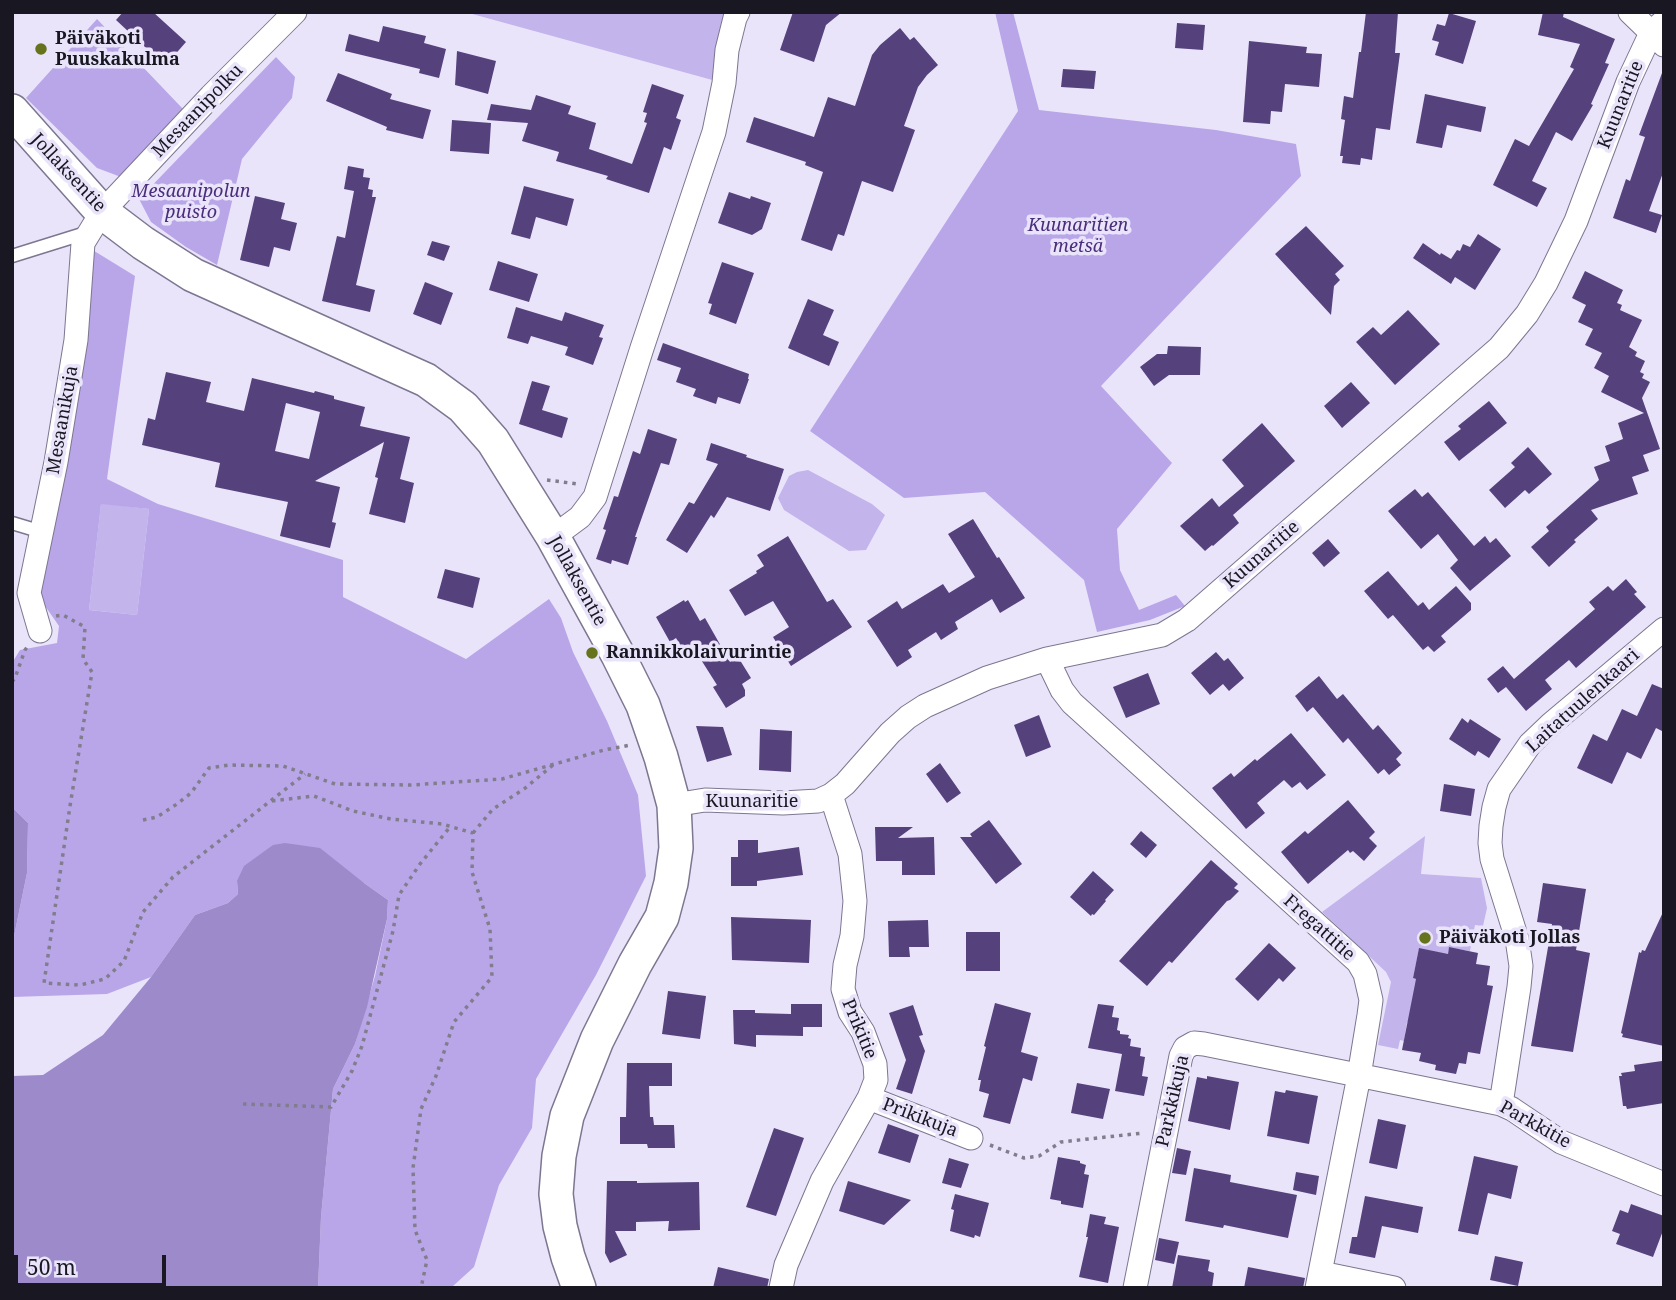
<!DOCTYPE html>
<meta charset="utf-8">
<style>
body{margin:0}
#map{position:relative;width:1676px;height:1300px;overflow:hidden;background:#eae4fb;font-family:"Noto Serif",serif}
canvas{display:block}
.frame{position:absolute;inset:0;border:14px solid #191721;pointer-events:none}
.scale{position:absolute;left:14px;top:1255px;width:152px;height:32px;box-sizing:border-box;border:4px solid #191721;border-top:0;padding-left:9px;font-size:21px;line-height:24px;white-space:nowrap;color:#191721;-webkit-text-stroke:5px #eae4fb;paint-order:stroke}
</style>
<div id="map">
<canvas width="1676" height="1300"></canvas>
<div class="frame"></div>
<div class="scale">50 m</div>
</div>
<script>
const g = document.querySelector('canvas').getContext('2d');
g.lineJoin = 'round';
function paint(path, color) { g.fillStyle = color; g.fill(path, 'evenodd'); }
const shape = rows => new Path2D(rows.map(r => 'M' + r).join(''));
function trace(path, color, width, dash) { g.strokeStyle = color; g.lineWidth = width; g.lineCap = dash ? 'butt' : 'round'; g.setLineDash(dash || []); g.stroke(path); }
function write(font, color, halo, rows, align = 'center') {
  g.font = font + ' "Noto Serif",serif'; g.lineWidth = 7; g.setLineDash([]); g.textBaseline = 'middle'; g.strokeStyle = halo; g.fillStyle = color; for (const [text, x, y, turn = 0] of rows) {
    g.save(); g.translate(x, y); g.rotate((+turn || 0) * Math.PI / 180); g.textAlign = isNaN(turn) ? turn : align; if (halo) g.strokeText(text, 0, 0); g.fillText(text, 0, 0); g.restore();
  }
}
paint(shape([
 [465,12,727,12,716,81],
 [808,470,872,504,885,515,866,550,849,551,784,510,778,498,789,476,797,472],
 [101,503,149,509,137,615,89,610],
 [1425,836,1421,874,1481,878,1487,908,1483,926,1475,925,1470,951,1449,948,1444,974,1432,951,1419,949,1413,978,1416,979,1436,1027,1407,1022,1404,1041,1400,1040,1398,1049,1378,1045,1391,982,1386,972,1322,912]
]), '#c3b4ec');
paint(shape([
 [995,12,1013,12,1039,110,1216,130,1296,144,1301,176,1101,386,1172,463,1117,529,1120,570,1139,610,1176,595,1185,606,1150,620,1097,632,1084,580,985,492,904,498,810,431,1018,111],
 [97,19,183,109,121,177,97,168,26,98],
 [276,57,295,77,292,98,242,159,217,265,186,247,151,222,139,199],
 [91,249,135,276,107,479,158,504,343,560,343,597,466,659,549,599,561,618,573,652,607,721,638,795,646,876,596,975,536,1079,532,1128,499,1185,474,1267,453,1286,454,1288,318,1288,321,1217,333,1089,355,1044,375,976,387,919,388,900,364,883,237,881,238,894,228,903,195,915,151,977,107,994,12,997,12,946,27,873,28,823,12,807,12,663,20,650,57,643,59,626,36,593],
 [101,504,149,509,137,615,89,610]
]), '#b9a6e9');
paint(shape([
 [12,807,28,823,27,873,12,946],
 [285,843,320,848,364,883,388,900,387,919,367,1007,355,1044,333,1089,321,1217,318,1288,12,1288,12,1076,43,1075,103,1035,151,977,195,915,228,903,238,894,237,881,244,866,273,845]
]), '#9d8acb');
paint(shape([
 [123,12,153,12,186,42,172,58,166,52,159,60,116,20],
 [793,12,842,12,826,25,814,62,780,50],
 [1366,12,1398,12,1395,53,1400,53,1390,130,1376,128,1372,160,1361,158,1360,165,1342,163,1343,156,1340,156,1345,120,1341,119,1344,96,1353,98,1359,52,1361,52],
 [1543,12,1564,12,1563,17,1615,39,1605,63,1609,64,1591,104,1593,105,1572,141,1556,132,1532,181,1547,188,1537,207,1493,185,1515,139,1529,146,1574,69,1570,67,1580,44,1538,35],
 [1449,13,1476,21,1463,64,1435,55,1439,42,1432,40,1437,24,1445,26],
 [1177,23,1205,25,1203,50,1175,48],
 [383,26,426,36,424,43,446,49,439,78,419,73,420,69,345,51,349,34,379,42],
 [900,28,910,40,914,37,938,65,927,75,918,87,904,126,915,130,893,192,862,181,844,236,838,234,832,251,801,240,823,172,805,165,806,162,746,142,754,117,814,137,828,97,855,106,872,55,880,45],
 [1249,41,1307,47,1306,53,1322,54,1319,87,1285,84,1282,112,1271,111,1270,124,1243,122],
 [457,51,496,61,488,94,455,85],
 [1063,69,1096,71,1094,89,1061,87],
 [338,73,392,94,390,99,431,110,423,139,386,130,387,127,326,101],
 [1662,73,1664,73,1664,170,1649,211,1662,215,1656,233,1613,218,1626,179,1630,181,1645,137,1639,135],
 [652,84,684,95,676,118,681,120,671,150,664,147,649,193,606,179,608,176,556,161,559,152,522,141,528,123,487,120,491,104,531,110,536,95,571,106,568,114,596,123,589,149,632,164,647,123,644,122,647,113,643,112],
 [1425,94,1486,107,1481,132,1447,125,1442,148,1416,143],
 [452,120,491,123,489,154,450,151],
 [348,166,364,169,363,177,370,178,368,189,373,190,372,197,376,197,356,285,375,290,370,312,322,301,337,236,345,238,354,191,344,189],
 [524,186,574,199,567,226,536,217,530,239,511,234],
 [729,192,750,199,751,196,771,203,762,229,752,235,718,223],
 [255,196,285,203,281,219,297,223,290,251,274,247,269,267,240,260],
 [1306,226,1344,266,1335,274,1340,280,1334,286,1331,315,1275,254],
 [1478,234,1501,249,1475,290,1455,277,1451,284,1413,258,1423,243,1440,255,1441,253,1451,259,1457,250,1460,251,1463,244,1470,247],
 [432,241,450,246,444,261,427,255],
 [498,261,538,274,529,302,489,290],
 [722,262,754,273,736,324,709,314,712,304,708,303],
 [1585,271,1623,290,1617,303,1622,305,1620,310,1642,320,1629,347,1637,352,1635,356,1645,361,1640,372,1644,374,1642,378,1650,382,1642,398,1660,449,1643,455,1649,471,1632,477,1638,494,1591,510,1598,519,1574,540,1576,542,1549,567,1531,547,1549,531,1546,527,1599,480,1594,467,1610,461,1605,446,1623,439,1618,423,1644,413,1601,392,1609,376,1594,368,1602,353,1585,345,1593,329,1578,322,1586,305,1572,298],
 [425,282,453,293,441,325,413,314],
 [808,299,834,310,823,335,839,342,829,366,788,348],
 [516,307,562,321,565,312,604,325,599,337,603,338,593,365,565,355,568,347,531,336,528,344,507,338],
 [1408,310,1440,344,1395,385,1356,342,1373,327,1381,335],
 [663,343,749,374,748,379,749,379,740,404,718,397,716,404,693,396,696,389,676,382,681,368,657,360],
 [1168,346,1201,347,1200,375,1169,375,1154,386,1140,367,1157,354,1167,354],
 [166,372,211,382,206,402,244,411,252,378,314,393,315,391,334,396,334,399,365,407,360,426,410,437,400,479,414,483,405,523,369,514,378,478,375,477,384,442,315,481,340,487,332,522,336,523,330,548,280,536,288,502,215,487,220,463,142,445,148,418,155,420],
 [286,403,320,412,309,459,275,451],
 [532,381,550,386,542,410,568,418,562,438,519,424],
 [1351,382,1370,403,1342,428,1324,406],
 [1489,401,1507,423,1459,461,1444,442,1461,429,1458,426],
 [1262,423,1295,461,1233,515,1239,523,1213,546,1212,545,1205,551,1180,526,1212,498,1219,507,1244,486,1222,460],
 [648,429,677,439,669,465,661,463,635,537,637,537,628,565,612,560,611,564,596,559,606,530,603,529,614,496,618,497,633,451,640,454],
 [711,443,747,455,746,457,784,469,770,511,727,497,714,518,711,515,687,553,666,540,689,502,694,504,718,464,706,460],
 [1528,447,1552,474,1529,494,1525,490,1505,508,1489,490,1515,467,1511,463],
 [1415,489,1422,497,1428,492,1474,546,1485,536,1490,543,1496,538,1511,556,1470,591,1450,568,1458,560,1438,534,1421,549,1388,511],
 [973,519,997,558,999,557,1025,598,1000,613,992,599,955,622,958,629,941,640,936,632,908,650,912,657,897,667,867,621,897,601,902,609,943,584,949,593,975,577,948,534],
 [788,536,827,602,833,599,852,627,791,666,773,637,789,627,773,601,745,616,729,590,757,573,756,571,764,566,757,555],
 [1328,539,1340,553,1324,567,1312,553],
 [445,569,480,578,473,608,437,598],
 [1388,571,1418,606,1423,602,1429,610,1456,586,1471,603,1471,610,1441,636,1446,642,1434,652,1428,646,1423,650,1393,615,1388,619,1364,591],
 [1626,579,1637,592,1634,594,1646,607,1576,668,1569,660,1545,680,1552,689,1526,711,1506,687,1498,693,1487,679,1503,666,1514,679,1595,609,1589,602,1608,586,1613,591],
 [684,600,685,602,688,600,700,621,705,618,730,662,738,657,751,678,742,684,745,690,745,696,726,708,713,687,717,685,698,655,689,660,676,638,670,642,656,617],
 [1216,652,1224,661,1228,658,1244,678,1229,691,1223,684,1210,695,1191,673],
 [1148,673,1160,704,1126,718,1113,687],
 [1319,676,1337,699,1343,694,1373,730,1378,725,1402,753,1396,759,1401,765,1389,775,1384,769,1378,774,1348,738,1343,743,1313,707,1307,712,1295,696],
 [1652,684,1664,689,1664,732,1656,728,1641,759,1627,752,1612,784,1577,768,1593,734,1607,741,1622,709,1637,716],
 [1039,715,1051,747,1026,757,1014,725],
 [1462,718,1468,723,1470,719,1501,739,1489,758,1478,751,1475,756,1449,739],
 [696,726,723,727,732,755,707,762],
 [760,729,792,731,791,772,759,770],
 [1291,733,1326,775,1307,790,1300,782,1292,788,1284,780,1257,803,1265,813,1246,829,1212,788,1231,773,1234,777,1255,759,1257,761],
 [940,763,961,793,947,803,926,774],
 [1444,784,1475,789,1471,816,1440,811],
 [1348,800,1375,832,1369,838,1377,846,1364,861,1353,851,1350,853,1348,850,1308,884,1281,852,1305,831,1308,834],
 [989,820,1022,864,996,884,960,837,972,837,970,834],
 [875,827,913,827,898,838,934,837,935,875,902,875,902,861,876,861],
 [1141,831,1157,845,1146,858,1130,844],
 [738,840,758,840,758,853,799,847,803,875,757,881,757,886,731,886,731,857,738,857],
 [1211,860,1238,884,1234,888,1239,891,1230,900,1227,901,1172,963,1169,961,1147,986,1119,961],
 [1093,871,1114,890,1105,900,1106,901,1094,915,1092,914,1091,916,1070,897],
 [1543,883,1586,889,1576,950,1590,953,1573,1052,1531,1046,1552,924,1537,922],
 [1664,910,1664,1046,1622,1037,1623,1034,1621,1033,1639,952,1641,953,1642,950,1645,951],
 [731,917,811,920,809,963,732,960],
 [928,920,929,947,909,947,910,957,889,957,888,921],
 [966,932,1000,932,1000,971,966,971],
 [1269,943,1296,968,1283,982,1279,978,1258,1001,1235,979],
 [1449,947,1478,953,1476,964,1490,966,1487,985,1493,986,1480,1054,1468,1052,1466,1064,1459,1063,1456,1074,1435,1070,1436,1065,1419,1061,1421,1053,1402,1050,1416,979,1413,978,1419,948,1448,954],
 [668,991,706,996,700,1039,662,1034],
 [995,1003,1031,1013,1021,1052,1038,1057,1032,1081,1023,1078,1010,1124,983,1117,989,1094,979,1091,981,1080,978,1080,986,1047,984,1046],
 [791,1004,822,1004,822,1027,803,1027,803,1036,756,1035,756,1047,734,1044,733,1010,755,1010,755,1013,791,1014],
 [1098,1004,1114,1006,1112,1017,1119,1018,1117,1030,1120,1031,1120,1034,1129,1035,1128,1038,1131,1039,1130,1046,1141,1048,1140,1056,1145,1057,1142,1076,1148,1077,1144,1096,1115,1091,1122,1054,1088,1048],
 [913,1005,923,1035,919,1036,925,1051,912,1094,896,1089,906,1060,889,1013],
 [1662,1061,1664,1103,1627,1109,1626,1106,1623,1106,1619,1076,1622,1076,1621,1073,1635,1071,1634,1065],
 [627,1063,672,1063,672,1086,649,1086,650,1117,653,1117,654,1125,674,1125,675,1148,648,1148,647,1144,620,1144,620,1117,626,1117],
 [1207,1076,1239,1082,1230,1130,1188,1121,1197,1077,1207,1079],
 [1077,1083,1110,1089,1103,1119,1071,1113],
 [1286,1090,1318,1096,1309,1144,1267,1136,1275,1091,1285,1093],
 [1378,1119,1406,1125,1397,1169,1369,1163],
 [888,1124,919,1135,910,1163,878,1153],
 [774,1128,804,1138,776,1216,746,1207],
 [1177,1148,1191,1151,1186,1175,1172,1173],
 [1474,1156,1518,1166,1511,1199,1488,1193,1478,1235,1458,1231],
 [1058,1157,1080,1161,1080,1163,1086,1165,1084,1174,1089,1175,1083,1208,1061,1204,1061,1201,1050,1199],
 [949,1158,969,1164,961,1188,942,1183],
 [1194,1168,1231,1175,1230,1182,1297,1195,1288,1238,1224,1225,1223,1228,1185,1221],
 [1296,1172,1319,1176,1316,1195,1293,1190],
 [607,1181,637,1181,637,1183,699,1182,700,1230,668,1231,669,1221,636,1222,636,1231,615,1231,627,1255,610,1263,605,1253],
 [848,1181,911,1200,884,1225,839,1211],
 [955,1194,989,1203,980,1237,975,1235,974,1238,950,1231,954,1210,951,1209],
 [1365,1196,1423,1207,1418,1233,1382,1226,1375,1258,1349,1253,1352,1237,1357,1237],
 [1631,1204,1664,1216,1664,1228,1653,1257,1616,1244,1620,1234,1612,1231,1620,1210,1628,1213],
 [1090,1214,1106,1217,1104,1224,1119,1227,1108,1283,1079,1277,1088,1237,1086,1237],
 [1159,1238,1179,1242,1174,1264,1155,1260],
 [1178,1255,1210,1260,1208,1271,1214,1273,1212,1288,1172,1288],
 [1495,1256,1523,1262,1518,1286,1490,1280],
 [718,1267,769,1279,767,1288,713,1288],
 [1248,1267,1305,1278,1303,1288,1244,1288]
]), '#55427d');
const lane = shape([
 [12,256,89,232],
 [12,523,42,532]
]);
const street = shape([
 [1630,12,1664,45],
 [553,537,580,517,595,497,642,348,714,132,724,83,727,50,735,18,738,12],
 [40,631,29,593,56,462,76,340,83,243,102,212,211,96,295,12],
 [1047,659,1062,690,1072,703,1358,962,1365,974,1371,1000,1369,1015,1359,1076,1317,1288],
 [674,805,705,800,783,803,818,801,831,795,845,784,890,733,908,717,925,706,987,678,1047,659,1162,635,1187,620,1499,348,1527,314,1546,283,1576,221,1628,82,1651,33,1664,21],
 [869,1098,971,1138],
 [1501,1104,1519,987,1521,966,1517,939,1492,859,1490,843,1491,826,1494,807,1499,789,1530,744,1551,724,1664,629],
 [1321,1273,1394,1288],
 [781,1288,786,1265,822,1181,869,1098,876,1080,875,1064,863,1032,850,1012,843,989,845,965,852,936,855,901,850,854,831,795],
 [1135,1288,1181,1056,1185,1048,1194,1043,1204,1044,1501,1104,1512,1109,1561,1142,1664,1184]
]);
const secondary = shape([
 [12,111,102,212,143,243,193,275,426,380,463,407,493,441,553,537,618,655,643,705,661,757,674,805,676,848,671,883,662,917,635,964,597,1040,567,1116,559,1156,556,1194,560,1226,568,1257,579,1288]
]);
trace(lane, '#7d7690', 15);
trace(street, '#7d7690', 25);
trace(secondary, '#7d7690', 36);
trace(shape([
 [547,480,578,484],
 [56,616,63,615,85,627,83,659,92,672,70,806,44,983,80,985,105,979,124,961,143,912,173,877,305,774],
 [12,682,15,678,25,650,28,646],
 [272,801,314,796,353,811,391,819,442,824,473,833,472,872,490,929,492,977,454,1022,436,1076,421,1109,413,1168,415,1230,427,1260,421,1288],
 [143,820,157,817,177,804,191,793,209,768,229,765,283,766,335,784,411,785,502,779,604,750,631,745],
 [473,833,493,809,524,789,553,765],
 [243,1104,331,1107,352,1071,362,1046,393,931,399,895,420,864,450,827],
 [990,1145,1024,1158,1039,1156,1061,1142,1143,1133]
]), '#817d8d', 3.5, [3.5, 5]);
trace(lane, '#fff', 12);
trace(street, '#fff', 23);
trace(secondary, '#fff', 33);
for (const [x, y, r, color] of [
 [41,49,7,"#66721c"],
 [592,653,7,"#66721c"],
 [1425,938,7,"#66721c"]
]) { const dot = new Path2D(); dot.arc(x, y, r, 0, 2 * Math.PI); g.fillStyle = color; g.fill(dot); trace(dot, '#eae4fb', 2.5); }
write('bold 18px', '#191721', '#eae4fb', [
 ["Päiväkoti",55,39],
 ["Puuskakulma",55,60],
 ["Rannikkolaivurintie",606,653],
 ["Päiväkoti Jollas",1439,938]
], 'left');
write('18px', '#191721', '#eae4fb', [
 ["Kuunaritie",1621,105,-68],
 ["Mesaanipolku",198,111,-46],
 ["Jollaksentie",68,173,47],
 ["Mesaanikuja",63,420,-80],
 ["Kuunaritie",1262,555,-41],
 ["Jollaksentie",577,581,61],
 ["Laitatuulenkaari",1583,701,-42],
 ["Kuunaritie",752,802],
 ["Fregattitie",1319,928,42],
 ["Prikitie",859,1029,67],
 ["Parkkikuja",1173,1101,-77],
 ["Prikikuja",920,1118,21],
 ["Parkkitie",1535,1125,29]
]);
write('italic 18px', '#4a2d7b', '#eae4fb', [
 ["Mesaanipolun",191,192],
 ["puisto",191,213],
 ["Kuunaritien",1078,226],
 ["metsä",1078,247]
]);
</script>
